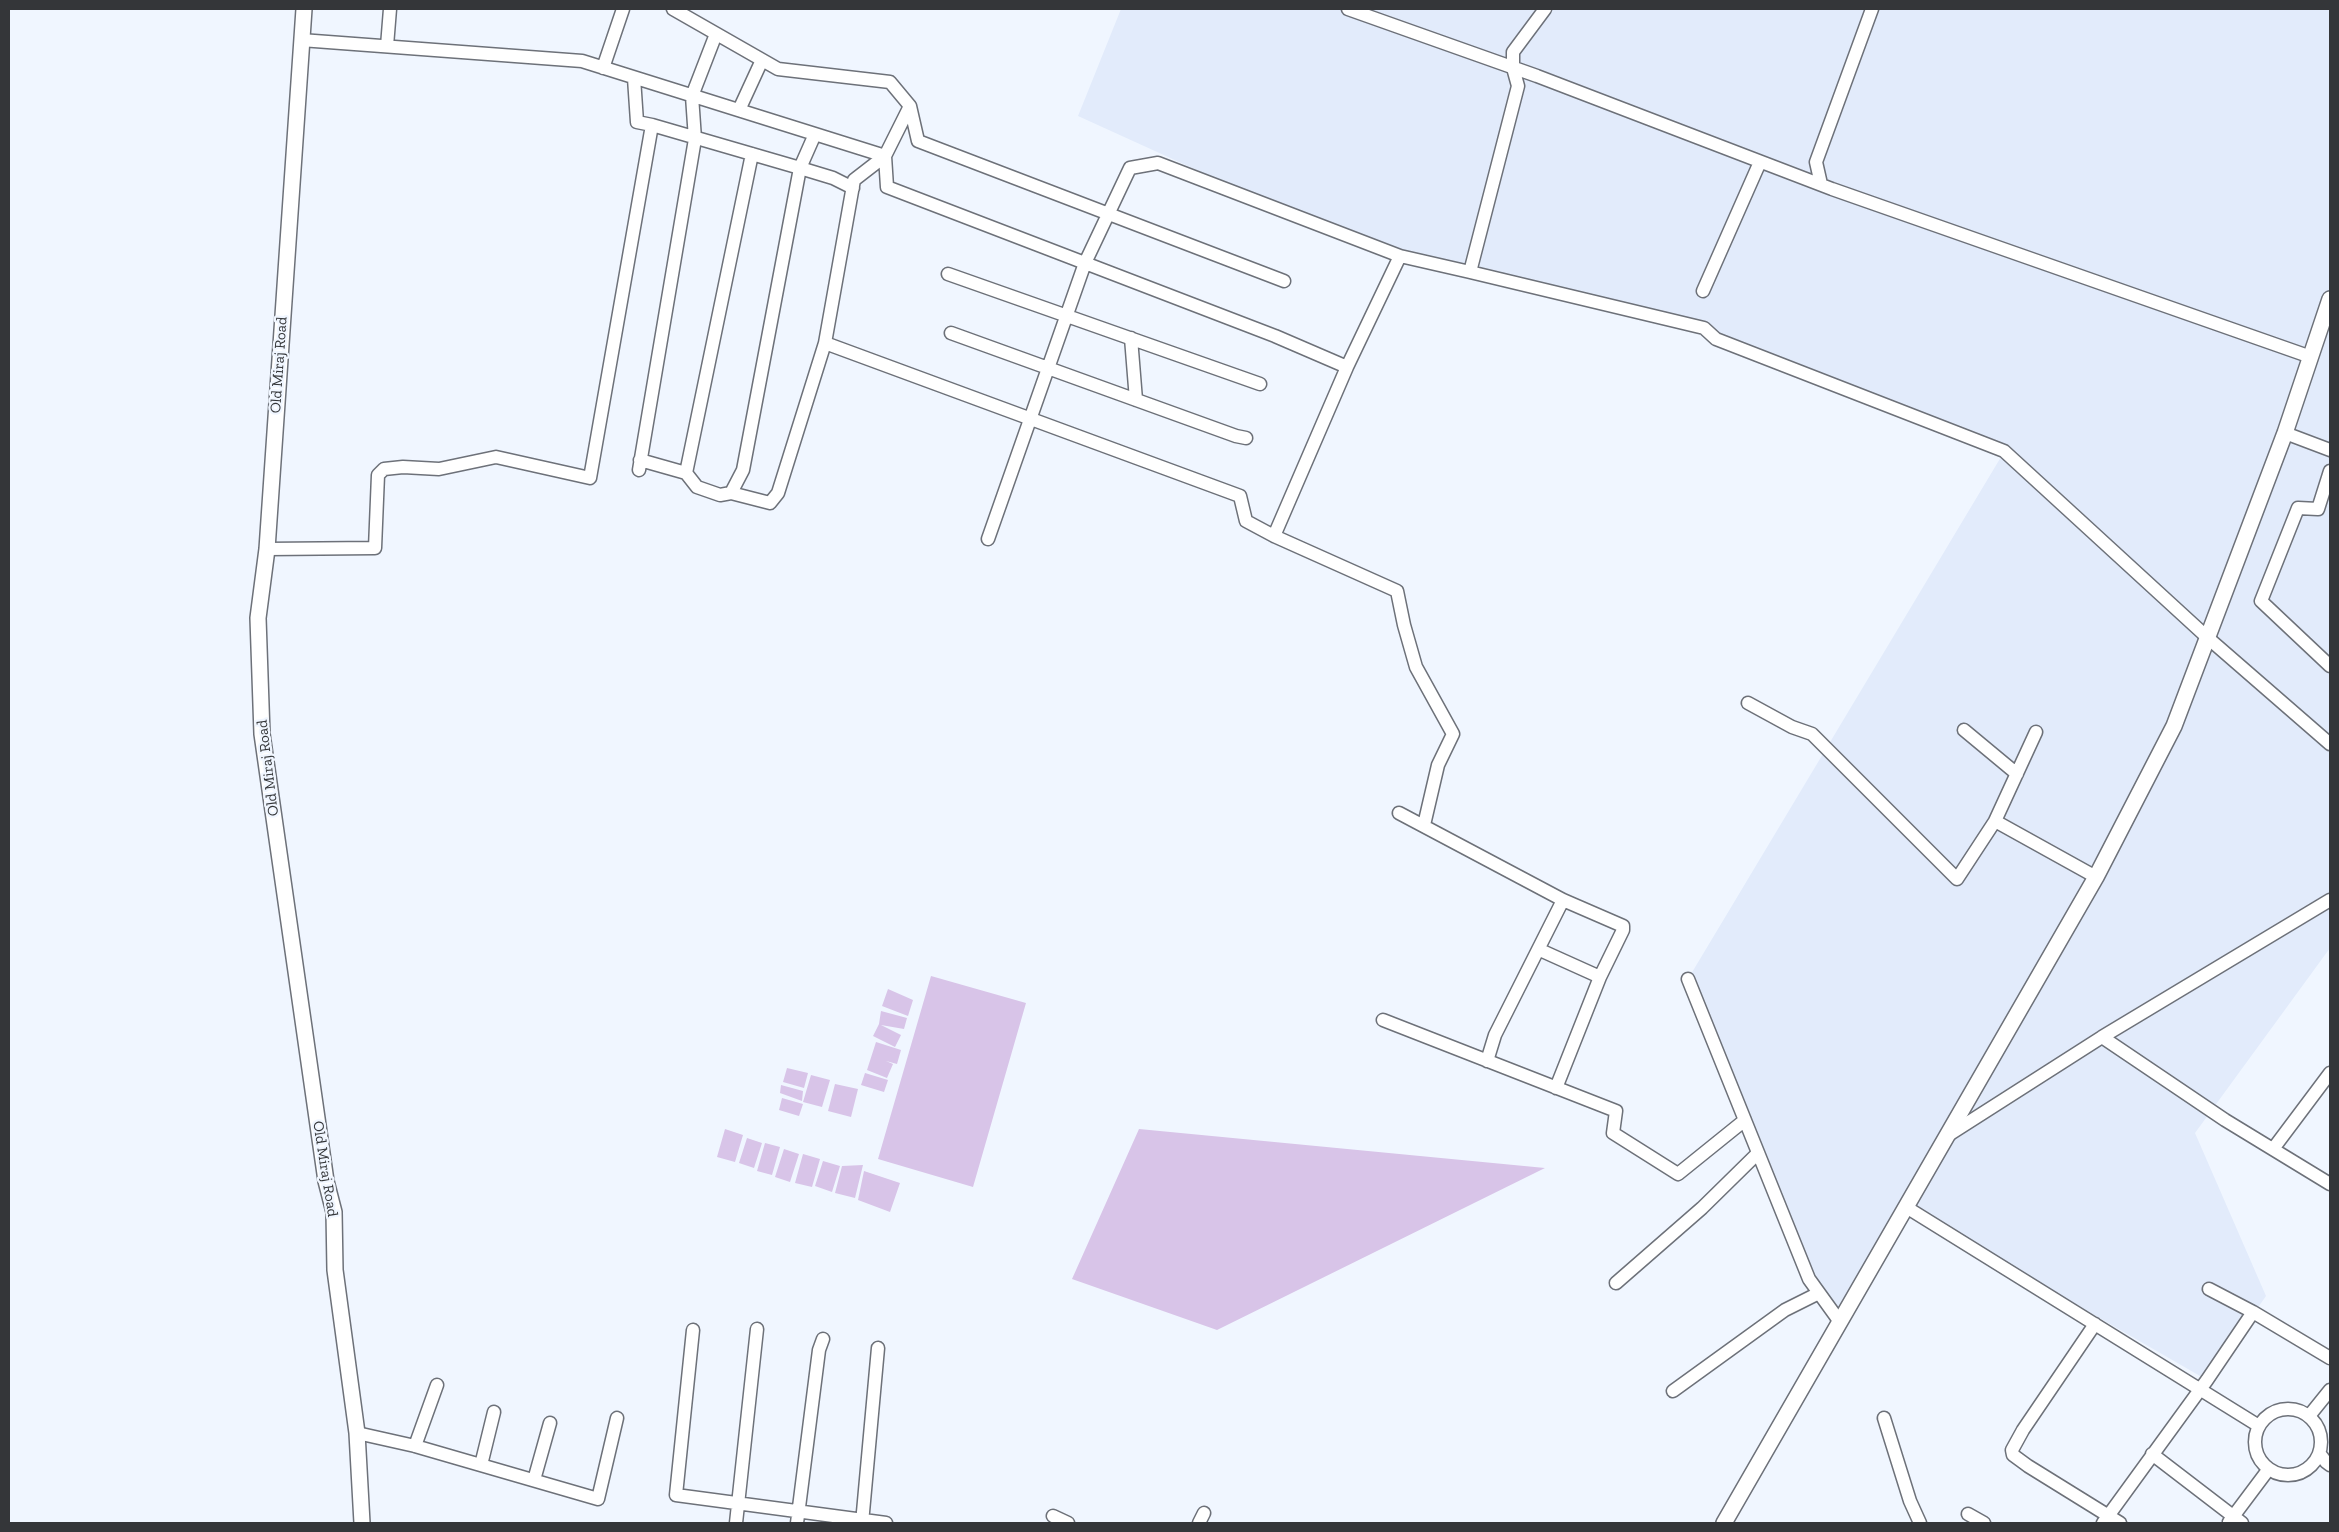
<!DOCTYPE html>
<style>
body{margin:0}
#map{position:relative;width:2339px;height:1532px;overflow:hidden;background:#f0f6ff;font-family:"Zilla Slab",serif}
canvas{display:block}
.frame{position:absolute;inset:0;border:10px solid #343639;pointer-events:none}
</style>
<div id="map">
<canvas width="2339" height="1532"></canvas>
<div class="frame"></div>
</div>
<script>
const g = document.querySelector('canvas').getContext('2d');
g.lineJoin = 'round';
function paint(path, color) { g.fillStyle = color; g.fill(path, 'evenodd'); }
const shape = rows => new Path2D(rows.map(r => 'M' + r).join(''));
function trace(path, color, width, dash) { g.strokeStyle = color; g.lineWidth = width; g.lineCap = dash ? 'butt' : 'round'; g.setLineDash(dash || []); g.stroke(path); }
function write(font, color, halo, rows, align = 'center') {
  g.font = font + ' "Zilla Slab",serif'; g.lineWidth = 4.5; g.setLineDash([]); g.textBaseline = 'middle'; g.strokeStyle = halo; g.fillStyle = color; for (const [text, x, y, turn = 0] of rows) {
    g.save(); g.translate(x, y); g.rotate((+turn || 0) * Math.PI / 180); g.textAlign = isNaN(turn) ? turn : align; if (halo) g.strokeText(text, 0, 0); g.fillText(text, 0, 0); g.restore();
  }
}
paint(shape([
 [1121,9,2330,9,2330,948,2195,1133,2266,1296,2207,1380,1907,1207,1840,1322,1809,1279,1688,979,2004,452,1704,328,1470,272,1333,232,1078,116]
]), '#e2ebfb');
paint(shape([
 [931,976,1026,1003,973,1187,878,1159],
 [888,989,913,1000,908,1016,882,1006],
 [881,1011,907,1018,904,1029,881,1025,901,1035,895,1047,873,1036,879,1024],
 [876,1042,901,1050,897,1064,886,1061,893,1064,887,1078,867,1070],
 [787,1068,808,1073,804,1088,783,1082],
 [865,1073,888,1080,884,1092,861,1085],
 [811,1075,830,1080,822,1107,803,1102],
 [835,1084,858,1089,851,1117,828,1111],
 [781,1085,803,1091,802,1101,780,1093],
 [782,1098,803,1104,799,1116,779,1110],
 [725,1129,743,1135,735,1162,717,1157],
 [1139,1129,1545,1168,1217,1330,1072,1279],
 [747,1138,762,1143,754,1168,739,1163],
 [765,1143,780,1147,772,1175,757,1171],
 [784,1149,799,1154,790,1182,775,1177],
 [803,1154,820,1159,812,1187,795,1183],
 [823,1161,840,1166,832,1192,815,1186],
 [863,1165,855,1198,835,1193,842,1166],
 [864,1171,900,1183,890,1212,858,1200]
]), '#d8c4e8');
const minor = shape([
 [673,9,778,69,890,82,910,106,918,141,1284,281],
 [1348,9,1537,76,1832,189,2311,357],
 [301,40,582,61,885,156,887,187,1275,336,1347,367],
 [387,46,390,9],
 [603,68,623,9],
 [910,106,885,156,854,180,825,343,1240,496,1246,521,1274,536,1397,591,1404,625,1416,667,1453,734,1438,765,1424,825],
 [739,110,762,60],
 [652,125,800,168,743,470,731,493],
 [815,134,800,168,833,178,853,188],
 [1821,184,1816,162,1872,9],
 [1470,272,1704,328,1716,339,2004,451,2208,638,2330,744],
 [948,274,1260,384],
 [1703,291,1760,162],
 [951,333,1236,436,1246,438],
 [1131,338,1136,400],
 [2285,433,2330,450],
 [640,460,686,473,697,487,720,495,731,493,770,503,778,493,825,343],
 [639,470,695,139,692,96,716,34],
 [2330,471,2318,509,2298,508,2261,601,2330,666],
 [686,473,752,154],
 [1274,536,1347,367,1400,256],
 [988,539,1085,263,1130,168,1158,163,1400,256,1470,272,1518,86,1513,68,1513,52,1545,9],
 [267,549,375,548,378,475,384,469,403,467,439,469,496,457,590,478,652,125,637,122,634,78],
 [1748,703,1792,727,1812,734,1957,879,1995,821,2096,877],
 [1964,730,2017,774],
 [1399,813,1563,900,1623,926,1623,930,1600,977,1556,1088],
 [1995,821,2036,732],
 [1540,950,1600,977],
 [1688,979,1809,1279,1840,1322],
 [1383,1020,1616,1111,1613,1133,1678,1174,1745,1120],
 [2102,1037,2225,1120,2330,1184],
 [1487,1061,1495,1035,1563,900],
 [1947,1136,2102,1037,2330,900],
 [2273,1149,2330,1073],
 [1906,1207,2259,1426],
 [1616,1283,1702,1208,1758,1153],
 [2209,1289,2253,1312],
 [2095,1324,2023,1430,2012,1450,2013,1455,2028,1466,2120,1523],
 [693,1330,676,1495,886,1523],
 [1673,1391,1785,1310,1819,1293],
 '2255 1442a33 33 0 1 1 66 0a33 33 0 1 1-66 0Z',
 [2309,1416,2330,1390],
 [1884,1418,1910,1501,1920,1523],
 [357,1433,415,1446,598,1499,617,1418],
 [415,1446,437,1385],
 [2152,1454,2242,1523],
 [2320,1454,2326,1462,2330,1465],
 [481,1465,494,1412],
 [534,1480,550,1423],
 [1968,1514,1984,1523],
 [1053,1516,1068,1523],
 [2229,1522,2268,1470],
 [736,1523,757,1329],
 [797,1523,819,1350,823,1339],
 [862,1523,878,1348],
 [1199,1523,1204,1513],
 [2103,1523,2207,1380,2253,1312,2330,1358]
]);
const major = shape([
 [304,9,267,549,258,618,262,734,326,1181,334,1212,335,1270,357,1433,362,1523],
 [1724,1523,2096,877,2174,726,2285,433,2330,299]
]);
trace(minor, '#6d7179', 15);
trace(major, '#6d7179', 18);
trace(minor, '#fff', 12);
trace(major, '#fff', 15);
write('15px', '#343639', '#f0f6ff', [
 ["Old Miraj Road",279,365,-86],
 ["Old Miraj Road",268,768,-97],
 ["Old Miraj Road",325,1169,81]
]);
</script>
